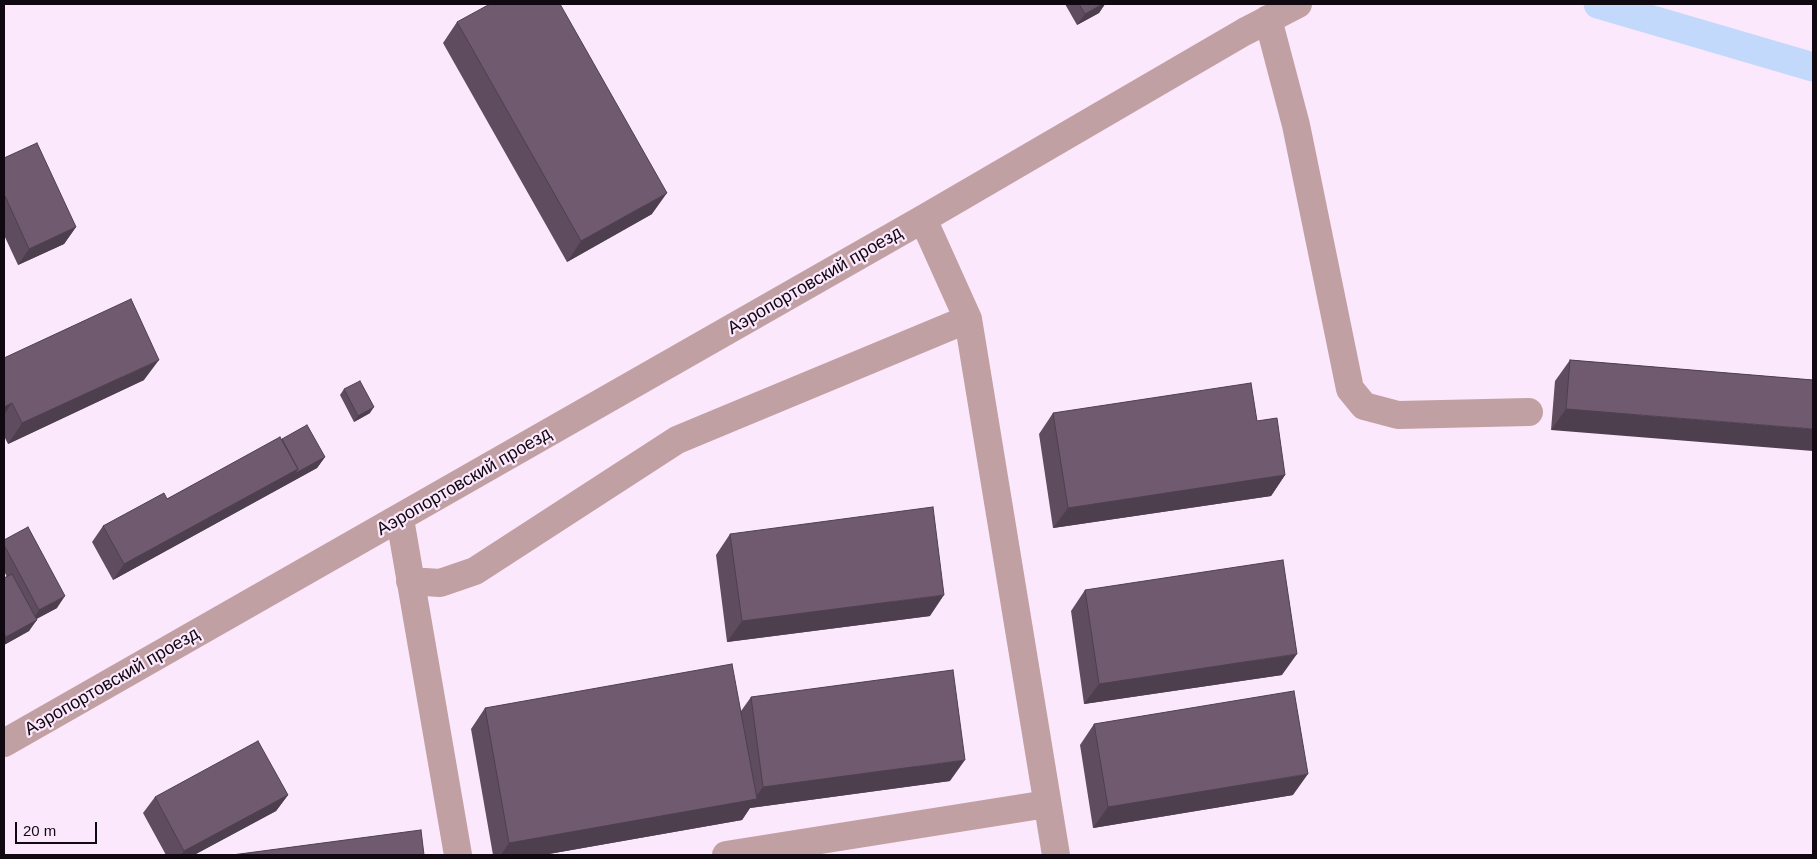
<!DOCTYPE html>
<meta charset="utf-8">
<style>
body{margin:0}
#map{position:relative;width:1817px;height:859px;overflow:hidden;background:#fce8fc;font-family:Helvetica,sans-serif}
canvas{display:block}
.frame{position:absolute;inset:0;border:5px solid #110911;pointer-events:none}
.scale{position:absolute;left:15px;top:822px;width:82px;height:22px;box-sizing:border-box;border:2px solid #110911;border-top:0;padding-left:6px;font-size:15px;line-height:18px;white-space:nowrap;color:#110911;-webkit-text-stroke:4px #fce8fc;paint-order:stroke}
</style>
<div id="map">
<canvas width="1817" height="859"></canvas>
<div class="frame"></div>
<div class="scale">20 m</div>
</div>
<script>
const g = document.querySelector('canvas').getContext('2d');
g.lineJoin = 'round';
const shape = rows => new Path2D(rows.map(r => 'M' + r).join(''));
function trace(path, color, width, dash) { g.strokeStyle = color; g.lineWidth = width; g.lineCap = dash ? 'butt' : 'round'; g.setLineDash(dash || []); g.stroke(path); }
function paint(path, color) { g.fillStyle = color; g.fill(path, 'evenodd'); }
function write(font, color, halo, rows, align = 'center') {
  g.font = font + ' Helvetica,sans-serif'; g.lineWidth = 4.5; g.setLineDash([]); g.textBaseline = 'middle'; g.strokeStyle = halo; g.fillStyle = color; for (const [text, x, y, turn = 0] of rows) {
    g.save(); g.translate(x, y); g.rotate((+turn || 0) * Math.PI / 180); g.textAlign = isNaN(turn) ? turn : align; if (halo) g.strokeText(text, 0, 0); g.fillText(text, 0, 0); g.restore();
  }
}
trace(shape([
 [1598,4,1813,67]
]), '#c2d9fb', 29);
trace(shape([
 [1268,19,1296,125,1350,389,1364,406,1398,415,1529,412],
 [923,219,968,319,1056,855],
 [400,519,458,855],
 [410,581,440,583,475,571,677,440,968,319],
 [4,743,923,219,1244,32,1298,4],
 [726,855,1047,804]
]), '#c1a0a3', 28);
paint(shape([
 [1065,4,1105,4,1099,13,1077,25],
 [457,22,652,214,567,262,443,43],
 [4,158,76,227,64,244,18,265,4,235],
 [4,358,144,380,8,444,4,436],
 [1570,360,1813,380,1551,430,1555,381],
 [344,389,370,413,354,422,340,395],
 [1053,413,1257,421,1285,475,1271,496,1053,528,1039,434],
 [282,439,325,457,317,468,113,580,92,542,103,526,167,499],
 [730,534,930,616,727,642,716,555],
 [4,540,57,608,36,619,29,631,4,645,4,578,7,577,4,571],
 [1085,590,1282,675,1084,704,1071,611],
 [751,697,950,781,750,808,742,820,543,855,493,855,471,729,485,708,741,711],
 [1094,724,1293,795,1093,828,1080,745],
 [288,795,276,811,194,855,166,855,143,813,155,797]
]), '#5f4d5f');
paint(shape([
 [1103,4,1105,4,1099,13,1077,25,1085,14],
 [667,193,652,214,567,262,581,241],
 [76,227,64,244,18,265,29,249],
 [159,360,144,380,8,444,22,423],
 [12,403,4,415,4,407],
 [374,407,370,413,354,422,358,416],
 [1566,409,1813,429,1813,451,1551,430],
 [325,457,317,468,113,580,124,564,298,469],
 [1285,475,1271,496,1053,528,1068,508],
 [944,595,930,616,727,642,742,621],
 [65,596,57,608,31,622,39,610],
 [37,620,29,631,4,645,4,639,6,637],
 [1297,654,1282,675,1084,704,1099,684],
 [965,760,950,781,750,808,742,820,543,855,501,855,509,843,754,799,763,787],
 [1308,774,1293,795,1093,828,1108,807],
 [288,795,276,811,194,855,181,855,184,851]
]), '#4e3f4e');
const building = shape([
 [490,4,560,4,667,193,581,241,457,22,490,4],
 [1079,4,1103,4,1085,14,1079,4],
 [37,143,76,227,29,249,5,196,4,196,4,158,37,143],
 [131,299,159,360,22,423,12,403,4,407,4,358,131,299],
 [1570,360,1813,380,1813,429,1566,409,1570,360],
 [360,381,374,407,358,416,344,389,360,381],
 [1251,383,1257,421,1277,418,1285,475,1068,508,1053,413,1251,383],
 [307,425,325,457,294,474,298,469,282,439,307,425],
 [280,437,298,469,124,564,103,526,164,493,167,499,280,437],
 [933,507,944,595,742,621,730,534,933,507],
 [28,527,65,596,39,610,4,545,4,540,28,527],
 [1283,560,1297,654,1099,684,1085,590,1283,560],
 [12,574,37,620,6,637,4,633,4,578,12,574],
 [732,664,757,799,509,843,485,708,732,664],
 [953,670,965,760,763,787,751,697,953,670],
 [1294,691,1308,774,1108,807,1094,724,1294,691],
 [258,741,288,795,184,851,155,797,258,741],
 [421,830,424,855,232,855,421,830]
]);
paint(building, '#6f5a6f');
trace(building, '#4e3f4e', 1);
write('18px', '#110911', '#fce8fc', [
 ["Аэропортовский проезд",815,281,-30],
 ["Аэропортовский проезд",464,482,-30],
 ["Аэропортовский проезд",112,682,-30]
]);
</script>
